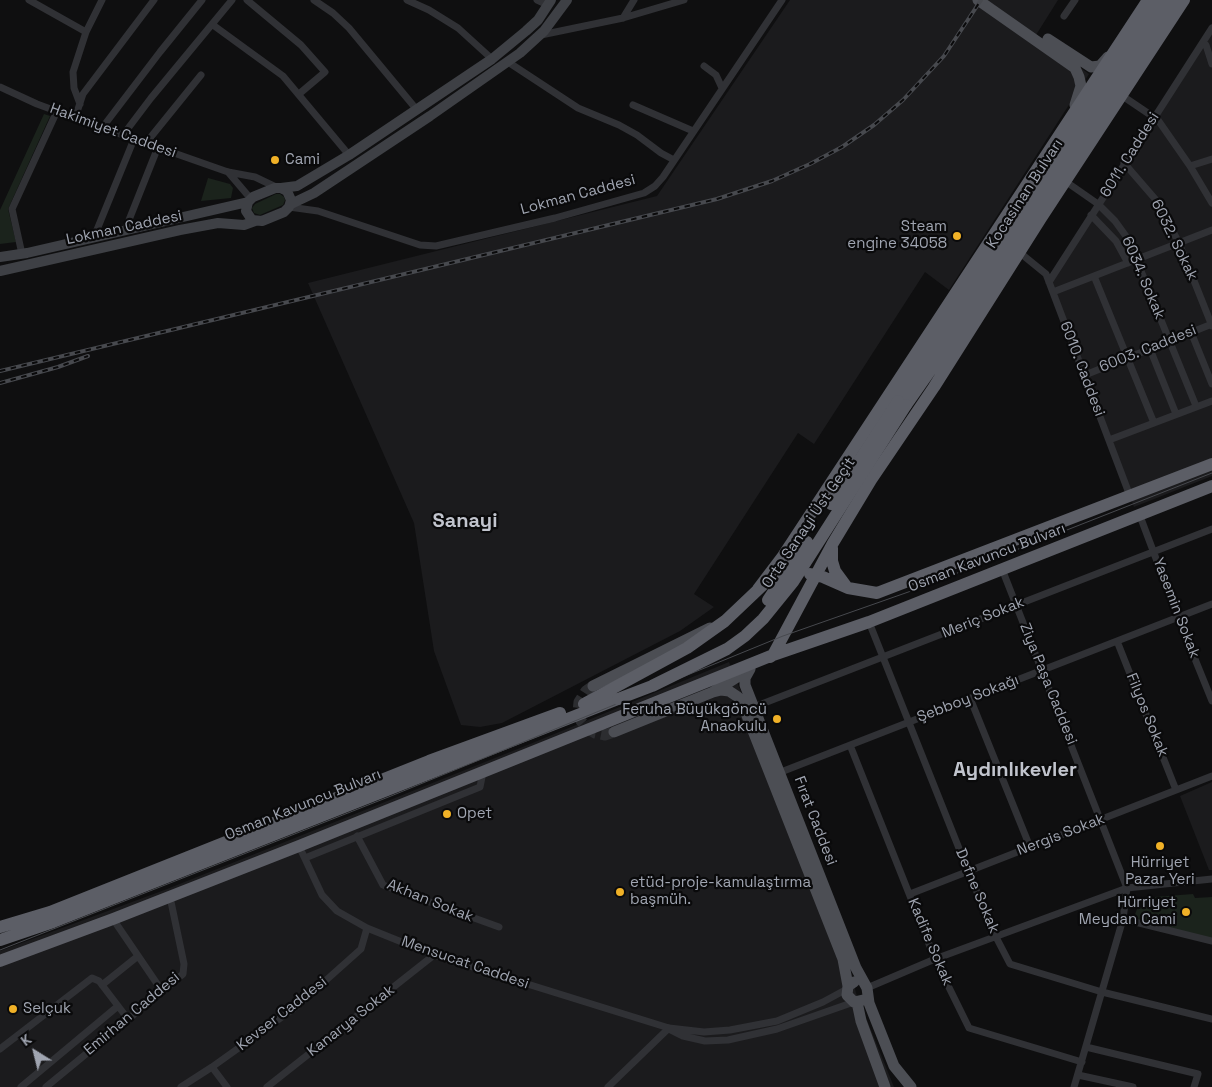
<!DOCTYPE html>
<meta charset="utf-8">
<style>
body{margin:0}
#map{position:relative;width:1212px;height:1087px;overflow:hidden;background:#0f0f10;font-family:"Space Grotesk",sans-serif}
canvas{display:block}
.north{position:absolute;left:10px;top:1027px;width:50px;height:50px;-webkit-text-stroke:4px #0a0a0b;paint-order:stroke;rotate:324deg;font-size:14px;font-weight:700;line-height:20px;text-align:center;color:#a0a5b1}
.north::after{content:'';display:block;margin:auto;width:18px;height:22px;background:#a0a5b1;clip-path:polygon(50% 0,100% 100%,50% 72%,0 100%)}
</style>
<div id="map">
<canvas width="1212" height="1087"></canvas>
<div class="north">K</div>
</div>
<script>
const g = document.querySelector('canvas').getContext('2d');
g.lineJoin = 'round';
function paint(path, color) { g.fillStyle = color; g.fill(path, 'evenodd'); }
const shape = rows => new Path2D(rows.map(r => 'M' + r).join(''));
function trace(path, color, width, dash) { g.strokeStyle = color; g.lineWidth = width; g.lineCap = dash ? 'butt' : 'round'; g.setLineDash(dash || []); g.stroke(path); }
function write(font, color, halo, rows, align = 'center') {
  g.font = font + ' "Space Grotesk",sans-serif'; g.lineWidth = 4.5; g.setLineDash([]); g.textBaseline = 'middle'; g.strokeStyle = halo; g.fillStyle = color; for (const [text, x, y, turn = 0] of rows) {
    g.save(); g.translate(x, y); g.rotate((+turn || 0) * Math.PI / 180); g.textAlign = isNaN(turn) ? turn : align; if (halo) g.strokeText(text, 0, 0); g.fillText(text, 0, 0); g.restore();
  }
}
paint(shape([
 [790,0,1058,0,1036,35,1089,74,949,290,925,272,814,444,798,433,694,594,714,607,680,631,502,723,480,727,461,725,434,651,414,523,308,283,657,196],
 [1212,27,1212,476,1134,507,1049,281],
 [729,662,846,952,856,993,894,1087,0,1087,0,951,167,889,530,744],
 [1212,782,1212,870,1209,870,1180,796]
]), '#1b1b1d');
paint(shape([
 [44,114,50,116,8,209,16,242,0,244,0,210],
 [208,178,230,184,233,188,231,198,201,201],
 [276,194,280,194,284,197,285,200,283,205,260,215,254,213,252,208,255,204],
 [1193,894,1195,898,1212,897,1212,941,1133,920,1141,898]
]), '#1b231c');
trace(shape([
 [593,686,586,691,579,702,578,712,581,721,587,728,595,733,605,735,614,732]
]), '#2c2d30', 11, [11, 5.5]);
trace(shape([
 [29,0,86,32],
 [247,0,301,45,325,72,299,94],
 [314,0,333,13,349,28,417,110],
 [407,0,429,10,458,28,492,59],
 [537,0,548,5],
 [1064,16,1075,0],
 [623,18,634,0],
 [213,25,283,76,349,155],
 [541,35,623,18,684,0],
 [1206,45,1212,64],
 [508,62,578,108,619,125,637,135,661,153,674,160],
 [704,66,716,75,722,88],
 [0,87,37,104,83,121,228,172,255,177,278,188],
 [1121,95,1158,120,1190,166,1212,203],
 [80,104,74,88,73,72,86,32,102,0],
 [633,105,693,131],
 [75,118,83,94,154,0],
 [102,128,160,52,202,0],
 [123,135,151,98,232,0],
 [146,143,201,75],
 [1124,163,1156,200,1179,243,1212,326],
 [1190,166,1212,159],
 [228,172,251,199],
 [1065,181,1098,204,1115,221,1128,239,1196,406],
 [289,207,318,211,420,245,436,246,555,218,644,193,655,186,663,177,782,0],
 [1091,215,1116,241,1128,263],
 [125,230,158,147],
 [94,237,134,139],
 [1019,252,1046,274,1130,496],
 [22,254,12,209,57,111],
 [1094,276,1154,423],
 [1049,282,1212,28],
 [1053,292,1212,230],
 [1191,332,1212,384],
 [1150,349,1176,414],
 [1085,375,1212,324],
 [1109,440,1212,401],
 [1140,516,1178,617,1212,701],
 [1002,569,1127,888,1123,919,1074,1087],
 [869,622,968,871,996,937,1010,964,1102,992,1212,1019],
 [1117,641,1176,790],
 [970,698,1030,847],
 [754,707,1212,529],
 [850,745,935,959,969,1028,1082,1062],
 [781,772,1212,604],
 [357,836,383,885,499,927],
 [299,846,322,895,337,911,367,928,434,955,669,1028,704,1032,730,1030,777,1021,823,1002,847,989],
 [305,858,480,787,483,772],
 [910,894,1212,776],
 [113,919,162,991],
 [1123,919,1212,941],
 [102,985,138,956],
 [867,988,935,959,1127,888,1212,879],
 [671,1030,683,1036,705,1041,728,1040,777,1029,854,1002],
 [1086,1047,1198,1074,1194,1087],
 [0,1049,92,978,99,981,128,1019],
 [212,1067,227,1087],
 [1078,1075,1133,1087],
 [21,1087,118,1006],
 [46,1087,183,974,184,964,170,897],
 [181,1087,212,1067,296,1007,361,949,367,928],
 [267,1087,434,955],
 [608,1087,669,1028]
]), '#303135', 7);
trace(shape([
 [275,188,281,188,287,191,291,200,289,207,284,212,262,221,252,220,246,211,248,202,253,197,275,188],
 [281,188,297,186,349,155,492,59,526,31,538,20,551,0],
 [291,204,314,193,430,116,520,53,544,31,567,0],
 [0,257,27,253,248,202],
 [0,271,180,230,218,223,244,225,255,221]
]), '#3e4045', 10);
trace(shape([
 [978,0,1075,68,1079,77,1081,86,1075,105],
 [1048,39,1091,67,1100,66,1108,57],
 [750,669,745,678,745,685,856,968,867,988,869,1003,894,1066,911,1087],
 [593,686,710,628],
 [713,692,721,690,729,691,738,697,742,703,843,959,848,986],
 [614,732,713,692,750,669],
 [854,982,848,986,847,995,854,1002,863,1000],
 [857,1002,861,1021,885,1087]
]), '#4c4e54', 11);
trace(shape([
 [898,401,1159,0],
 [906,405,941,355,1171,0],
 [832,548,832,561,835,571,846,586],
 [810,574,823,577,848,588,877,593,1212,464],
 [758,589,783,556,1148,0],
 [770,657,773,655,833,543,871,480,934,387,1041,218,1184,0],
 [584,704,687,648,725,621,764,584],
 [0,927,50,912,429,761,560,713],
 [0,940,53,922,618,699],
 [0,961,113,919,299,846,773,655,869,622,1212,486]
]), '#5c5e66', 12);
trace(shape([
 [0,950,391,796,783,636,914,590,1212,473]
]), '#47494e', 1);
const rail = shape([
 [0,371,717,199,772,181,810,164,842,147,874,125,903,100,944,56,981,0],
 [0,383,58,367,88,356]
]);
trace(rail, '#47494e', 4);
trace(rail, '#0a0a0b', 2, [5.5]);
trace(shape([
 [831,504,898,401],
 [768,600,807,542],
 [618,699,652,686,727,649,745,636,763,619,793,582,906,405]
]), '#5c5e66', 12);
for (const [x, y, r, color] of [
 [275,160,5,"#f0b127"],
 [957,236,5,"#f0b127"],
 [777,719,5,"#f0b127"],
 [447,814,5,"#f0b127"],
 [1160,846,5,"#f0b127"],
 [620,892,5,"#f0b127"],
 [1186,912,5,"#f0b127"],
 [13,1009,5,"#f0b127"]
]) { const dot = new Path2D(); dot.arc(x, y, r, 0, 2 * Math.PI); g.fillStyle = color; g.fill(dot); trace(dot, '#0a0a0b', 2); }
write('15px', '#a0a5b1', '#0a0a0b', [
 ["Hakimiyet Caddesi",113,131,20],
 ["6011. Caddesi",1130,155,-58],
 ["Kocasinan Bulvarı",1025,194,-57],
 ["Lokman Caddesi",578,195,-15],
 ["Lokman Caddesi",124,228,-12],
 ["6032. Sokak",1174,240,64],
 ["6034. Sokak",1143,278,67],
 ["6003. Caddesi",1148,349,-22],
 ["6010. Caddesi",1082,369,69],
 ["Orta Sanayi Üst Geçit",809,523,-56],
 ["Osman Kavuncu Bulvarı",987,558,-21],
 ["Yasemin Sokak",1176,608,69],
 ["Meriç Sokak",983,618,-22],
 ["Ziya Paşa Caddesi",1048,684,68],
 ["Şebboy Sokağı",968,699,-21],
 ["Filyos Sokak",1147,715,68],
 ["Osman Kavuncu Bulvarı",303,805,-22],
 ["Fırat Caddesi",815,821,69],
 ["Nergis Sokak",1061,835,-21],
 ["Defne Sokak",977,891,67],
 ["Akhan Sokak",430,901,22],
 ["Kadife Sokak",930,942,67],
 ["Mensucat Caddesi",465,963,19],
 ["Emirhan Caddesi",132,1014,-40],
 ["Kevser Caddesi",282,1014,-38],
 ["Kanarya Sokak",351,1021,-38]
]);
write('15px', '#a0a5b1', '#0a0a0b', [
 ["Cami",285,160],
 ["Steam",947,227,"right"],
 ["engine 34058",947,244,"right"],
 ["Feruha Büyükgöncü",767,710,"right"],
 ["Anaokulu",767,727,"right"],
 ["Opet",457,814],
 ["Hürriyet",1160,863,"center"],
 ["Pazar Yeri",1160,880,"center"],
 ["etüd-proje-kamulaştırma",630,883],
 ["başmüh.",630,900],
 ["Hürriyet",1176,903,"right"],
 ["Meydan Cami",1176,920,"right"],
 ["Selçuk",23,1009]
], 'left');
write('bold 20px', '#c1c4cd', '#0a0a0b', [
 ["Sanayi",465,522],
 ["Aydınlıkevler",1015,771]
]);
</script>
